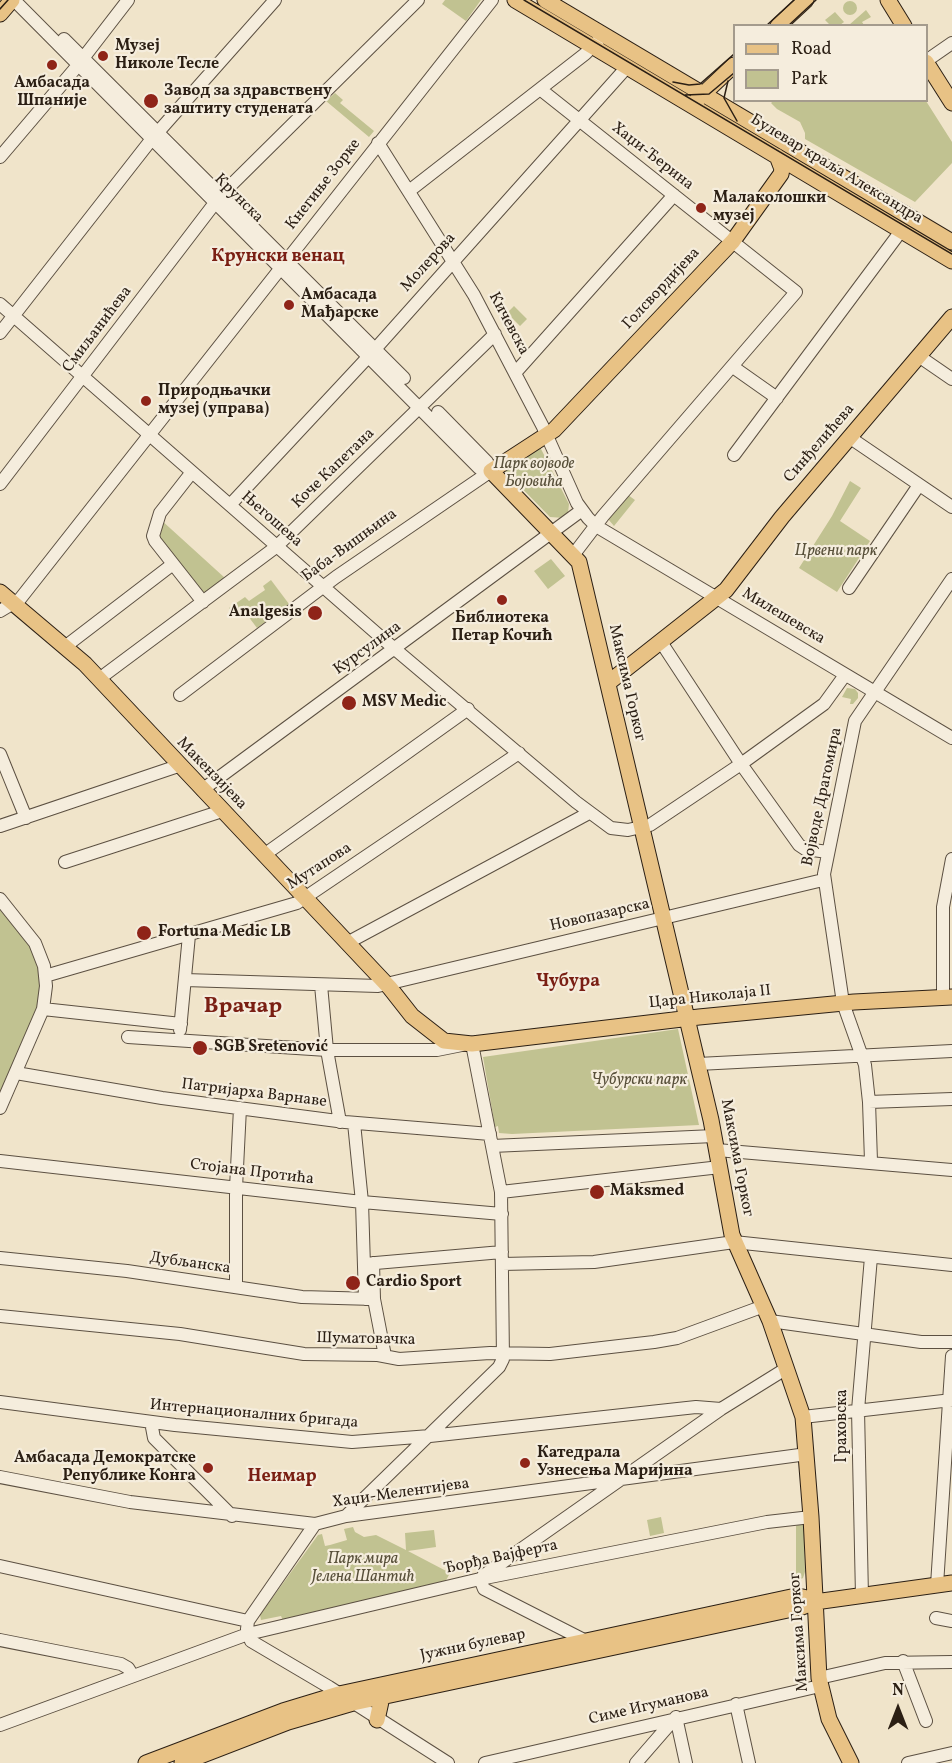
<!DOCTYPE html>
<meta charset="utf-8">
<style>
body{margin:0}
#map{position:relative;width:952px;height:1763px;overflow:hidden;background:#f0e4ca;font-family:Vollkorn,serif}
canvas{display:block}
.legend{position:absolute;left:733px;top:24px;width:195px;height:78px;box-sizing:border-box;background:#f5eddd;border:2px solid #a49b8d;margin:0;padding:8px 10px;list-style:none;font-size:18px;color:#2b1f14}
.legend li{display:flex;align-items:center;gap:12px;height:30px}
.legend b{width:30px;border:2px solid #a49b8d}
.north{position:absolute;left:868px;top:1679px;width:60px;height:60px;-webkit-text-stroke:4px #f5eddd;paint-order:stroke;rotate:0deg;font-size:16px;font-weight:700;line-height:24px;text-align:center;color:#2b1f14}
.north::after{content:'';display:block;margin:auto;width:21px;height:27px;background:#2b1f14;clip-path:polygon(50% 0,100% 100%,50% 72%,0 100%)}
</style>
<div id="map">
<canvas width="952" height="1763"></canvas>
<ul class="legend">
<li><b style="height:8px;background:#e8c285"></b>Road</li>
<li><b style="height:16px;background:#c1c291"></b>Park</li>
</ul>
<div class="north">N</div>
</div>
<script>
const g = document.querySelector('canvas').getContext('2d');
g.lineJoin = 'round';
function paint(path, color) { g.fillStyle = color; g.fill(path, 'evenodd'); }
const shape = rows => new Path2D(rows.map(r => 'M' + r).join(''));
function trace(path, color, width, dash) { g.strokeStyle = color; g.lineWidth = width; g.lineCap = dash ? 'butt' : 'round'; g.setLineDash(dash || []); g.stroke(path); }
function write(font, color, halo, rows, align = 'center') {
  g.font = font + ' Vollkorn,serif'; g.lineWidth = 4.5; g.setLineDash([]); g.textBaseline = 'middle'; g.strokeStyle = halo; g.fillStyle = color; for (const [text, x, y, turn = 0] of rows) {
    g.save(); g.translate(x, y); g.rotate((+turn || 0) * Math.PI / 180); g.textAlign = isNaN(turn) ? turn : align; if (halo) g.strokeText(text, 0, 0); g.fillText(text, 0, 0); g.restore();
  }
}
paint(shape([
 [445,0,481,0,466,21,442,4],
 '843 8a7 7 0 1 1 14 0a7 7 0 1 1-14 0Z',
 [866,10,871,17,862,22,864,25,849,25],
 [835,12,844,22,840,25,830,25,825,20],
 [335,93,343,100,340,103,374,131,369,137,326,101],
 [774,100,926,101,952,142,952,163,915,202,805,139,805,133,800,122,777,109,771,103],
 [514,306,527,319,520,326,507,313],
 [540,447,569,504,568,513,564,518,550,517,504,470],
 [850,481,861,488,840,521,870,541,837,592,799,568,832,516],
 [628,495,635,500,614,526,608,519],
 [160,519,225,578,202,595,157,534],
 [551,559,565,576,548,589,534,571],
 [271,580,289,604,257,628,248,616,244,618,240,613,235,616,229,608,245,597,249,601,265,590,263,586],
 [847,688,855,689,858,693,858,698,853,704,850,704,851,699,842,697],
 [0,899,29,932,46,986,0,1108],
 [678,1029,699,1125,512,1134,499,1133,498,1126,495,1127,483,1057],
 [661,1517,664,1533,650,1536,647,1520],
 [799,1524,804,1525,805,1572,803,1578,796,1582,796,1526],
 [353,1527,355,1532,364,1537,376,1535,406,1550,405,1533,434,1530,436,1547,408,1551,450,1573,444,1584,284,1623,281,1616,261,1620,260,1615,318,1535,322,1534,325,1546,330,1545,347,1540,344,1529]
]), '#c1c291');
const minor = shape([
 [14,0,479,468,491,471],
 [64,39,404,378],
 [926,61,952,43],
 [540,89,796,292,603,516,574,554],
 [378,143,474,295,543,427,577,503,588,518,596,526,952,738],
 [0,157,74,70,128,0],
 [409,191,585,54,598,41],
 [0,304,383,639,576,802,611,828,628,830,650,825,741,764,824,704,845,675],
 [0,333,151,140,275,0],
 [920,357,952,379],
 [733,367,777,398],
 [515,373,674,195],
 [438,412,487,462,491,471],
 [849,437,952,507],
 [734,455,901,231],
 [192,472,160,513,153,536,155,541,203,602],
 [0,484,221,195,418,0],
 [230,505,369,356,627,67],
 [849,588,919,485],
 [0,611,20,599,492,0],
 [661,642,741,764,799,845,805,849,828,852],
 [66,646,173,564],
 [99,679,276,547,495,334],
 [180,695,336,577,491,471],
 [0,754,26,818],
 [202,790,582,510],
 [0,826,178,766],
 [264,855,468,709],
 [65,862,222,811],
 [0,899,35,943,44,966,46,986,43,1009,0,1108],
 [347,943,589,813],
 [45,976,297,903,519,753],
 [185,980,378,986,823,880],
 [321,985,327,1050,340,1122],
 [943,997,943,907,952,859],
 [43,1009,181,1024],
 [180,1030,189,935],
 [128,1037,327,1050,437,1050,462,1045],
 [698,1064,952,1051],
 [16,1073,162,1098,345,1122,490,1134],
 [869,1102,952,1099],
 [354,1123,362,1202,365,1299],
 [492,1146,714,1136],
 [717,1150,952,1170],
 [0,1161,362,1202,502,1214],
 [871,1161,869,1102,865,1065,843,1003,824,874,855,721,952,579],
 [501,1192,720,1167],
 [0,1258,127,1271,302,1297,374,1299],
 [373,1263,374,1299,385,1356],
 [364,1264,502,1252],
 [502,1264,594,1262,734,1242,952,1265],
 [236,1287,236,1188,240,1108],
 [0,1316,180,1334,304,1354,378,1355,399,1359,490,1353,550,1354,654,1342,677,1338,764,1306],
 [770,1321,921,1342,952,1342],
 [0,1402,175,1425,352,1442,430,1436,696,1407,721,1409],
 [803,1417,952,1400],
 [151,1422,154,1438,232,1516],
 [0,1477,130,1502,315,1524,346,1516,807,1454],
 [346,1516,499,1367,503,1359,501,1192,472,1044],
 [315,1524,248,1621,247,1629,251,1641,329,1687,448,1763],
 [0,1566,248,1621],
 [483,1576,721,1409,787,1368],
 [480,1579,484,1589,586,1641],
 [937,1585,952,1356],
 [862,1596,858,1410,871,1257],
 [936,1618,952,1621],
 [0,1640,121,1664,128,1668,133,1676],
 [903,1661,926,1721],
 [819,1678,885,1663,952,1662],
 [736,1704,749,1763],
 [676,1717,686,1763],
 [0,1725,248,1634,480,1579,767,1522,811,1517],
 [485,1763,820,1686],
 [636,1763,676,1717],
 [908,1763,952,1753]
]);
const major = shape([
 [515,0,952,261],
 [545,0,952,242],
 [888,0,904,26],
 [0,14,12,0],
 [778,26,806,0],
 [926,62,952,103],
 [698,99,734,65],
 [777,156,782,169,781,174,733,241,554,430,491,471,579,562,711,1120,732,1235,770,1321,803,1417,811,1517,819,1678,829,1719,851,1763],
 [0,592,85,664,390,988,412,1016,444,1041,472,1044,699,1017,854,1002,952,997],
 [608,683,726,590,782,517,952,317],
 [377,1720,382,1697],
 [146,1763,283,1711,339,1694,791,1597,803,1597,815,1602],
 [182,1763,288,1722,353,1703,802,1607,815,1602,952,1583]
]);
trace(minor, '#5c5042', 14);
trace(major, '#2b1f14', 17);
trace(minor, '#f5eddd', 12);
trace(major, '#e8c285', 15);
trace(shape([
 [524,0,952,254],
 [0,9,8,0],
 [766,26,794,0],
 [788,26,816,0],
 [728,81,724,98,737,121],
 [673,82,689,85,700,84,734,54],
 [685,95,709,94,734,73]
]), '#2b1f14', 1.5);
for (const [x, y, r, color] of [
 [103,56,6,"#8f2418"],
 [52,65,6,"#8f2418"],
 [151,101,8,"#8f2418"],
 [701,208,6,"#8f2418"],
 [289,305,6,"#8f2418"],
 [146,401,6,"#8f2418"],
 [502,600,6,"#8f2418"],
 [315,613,8,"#8f2418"],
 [349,703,8,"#8f2418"],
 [144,933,8,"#8f2418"],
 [200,1048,8,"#8f2418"],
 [597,1192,8,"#8f2418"],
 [353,1283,8,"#8f2418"],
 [525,1463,6,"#8f2418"],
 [208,1468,6,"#8f2418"]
]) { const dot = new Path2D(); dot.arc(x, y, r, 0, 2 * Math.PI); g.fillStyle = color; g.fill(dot); trace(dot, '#f5eddd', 2); }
write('bold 16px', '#2b1f14', '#f5eddd', [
 ["Музеј",115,47],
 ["Николе Тесле",115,65],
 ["Амбасада",52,84,"center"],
 ["Шпаније",52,102,"center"],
 ["Завод за здравствену",164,92],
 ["заштиту студената",164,110],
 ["Малаколошки",713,199],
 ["музеј",713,217],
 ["Амбасада",301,296],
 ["Мађарске",301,314],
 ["Природњачки",158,392],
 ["музеј (управа)",158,410],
 ["Analgesis",302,613,"right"],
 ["Библиотека",502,619,"center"],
 ["Петар Кочић",502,637,"center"],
 ["MSV Medic",362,703],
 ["Fortuna Medic LB",158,933],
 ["SGB Sretenović",214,1048],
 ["Maksmed",610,1192],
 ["Cardio Sport",366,1283],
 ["Катедрала",537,1454],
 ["Узнесења Маријина",537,1472],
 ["Амбасада Демократске",196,1459,"right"],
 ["Републике Конга",196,1477,"right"]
], 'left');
write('16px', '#2b1f14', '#f5eddd', [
 ["Хаџи-Ђерина",652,157,38],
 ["Булевар краља Александра",836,170,31],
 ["Кнегиње Зорке",324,185,-52],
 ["Крунска",238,199,45],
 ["Молерова",429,263,-48],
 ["Голсвордијева",662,289,-47],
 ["Кичевска",508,324,62],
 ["Смиљанићева",98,330,-53],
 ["Синђелићева",820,444,-49],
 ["Коче Капетана",334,469,-44],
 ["Његошева",271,520,41],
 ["Баба-Вишњина",350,546,-36],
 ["Милешевска",783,617,31],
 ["Курсулина",368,649,-36],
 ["Максима Горког",626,683,77],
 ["Макензијева",211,774,46],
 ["Војводе Драгомира",823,797,-78],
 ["Мутапова",320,867,-33],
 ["Новопазарска",600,916,-13],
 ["Цара Николаја II",710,998,-6],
 ["Патријарха Варнаве",254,1094,7],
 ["Максима Горког",736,1158,79],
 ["Стојана Протића",252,1173,7],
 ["Дубљанска",190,1264,8],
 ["Шуматовачка",366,1340,1],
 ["Интернационалних бригада",254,1415,5],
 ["Граховска",843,1426,-90],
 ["Хаџи-Мелентијева",401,1494,-8],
 ["Ђорђа Вајферта",501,1558,-12],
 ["Максима Горког",800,1632,-94],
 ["Јужни булевар",473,1646,-12],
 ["Симе Игуманова",649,1707,-13]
]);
write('italic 16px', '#58503a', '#f5eddd', [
 ["Парк војводе",534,465],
 ["Бојовића",534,483],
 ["Црвени парк",836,552],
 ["Чубурски парк",639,1081],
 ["Парк мира",363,1560],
 ["Јелена Шантић",363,1578]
]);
write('bold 18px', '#7a1f14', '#f5eddd', [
 ["Крунски венац",278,258],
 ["Чубура",568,983],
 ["Неимар",282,1478]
]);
write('bold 22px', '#7a1f14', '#f5eddd', [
 ["Врачар",243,1008]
]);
</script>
